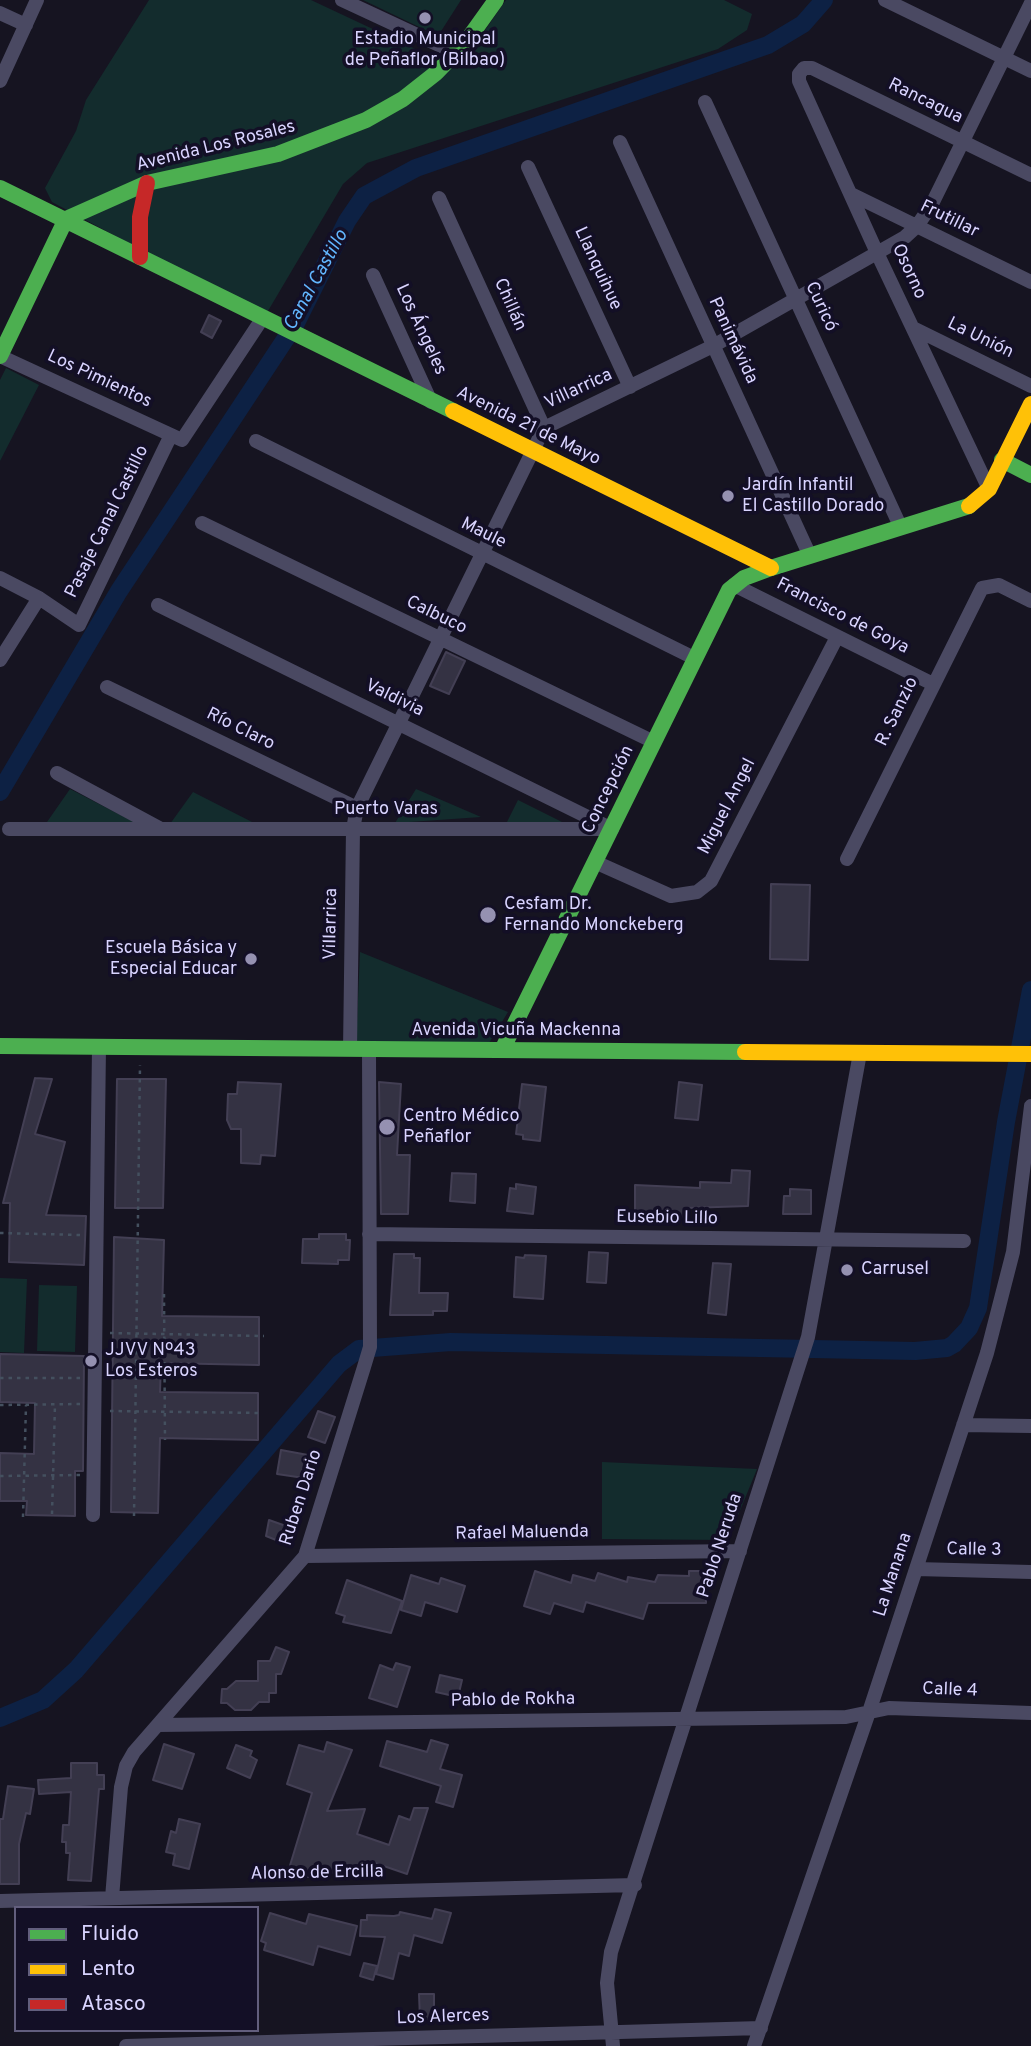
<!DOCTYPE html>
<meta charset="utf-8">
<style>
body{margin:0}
#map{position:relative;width:1031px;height:2046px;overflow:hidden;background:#161421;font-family:Overpass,sans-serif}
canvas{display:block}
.legend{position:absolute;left:14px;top:1906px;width:245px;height:126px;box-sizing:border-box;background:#130f26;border:2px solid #625e7d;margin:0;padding:9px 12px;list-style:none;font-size:21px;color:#d9d4ff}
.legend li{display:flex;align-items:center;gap:14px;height:35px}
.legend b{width:35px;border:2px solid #625e7d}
</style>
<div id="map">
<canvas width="1031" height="2046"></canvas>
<ul class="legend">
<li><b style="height:9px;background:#4caf50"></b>Fluido</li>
<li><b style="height:9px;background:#ffc107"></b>Lento</li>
<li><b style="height:9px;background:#c62828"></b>Atasco</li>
</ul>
</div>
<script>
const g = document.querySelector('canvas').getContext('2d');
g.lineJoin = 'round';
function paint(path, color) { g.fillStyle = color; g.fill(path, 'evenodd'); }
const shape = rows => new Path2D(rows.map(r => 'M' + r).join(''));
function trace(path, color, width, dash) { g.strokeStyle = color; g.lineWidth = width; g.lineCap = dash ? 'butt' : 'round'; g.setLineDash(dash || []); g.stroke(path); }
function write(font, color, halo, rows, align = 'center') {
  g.font = font + ' Overpass,sans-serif'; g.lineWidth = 7; g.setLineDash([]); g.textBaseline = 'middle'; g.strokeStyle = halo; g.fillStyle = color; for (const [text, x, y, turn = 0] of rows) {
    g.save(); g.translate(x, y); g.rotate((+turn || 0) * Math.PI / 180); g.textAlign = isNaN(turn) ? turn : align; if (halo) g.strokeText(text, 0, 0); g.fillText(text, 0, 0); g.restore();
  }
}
paint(shape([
 [149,0,311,0,458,69,506,0,724,0,752,14,747,30,718,49,367,163,343,184,265,316,52,202,45,188,76,131,86,100],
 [363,0,461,0,438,36],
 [6,368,39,385,0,461,0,380],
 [70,789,134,822,47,822],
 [416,789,481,817,395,823],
 [193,792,256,824,170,824],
 [518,800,564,823,507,822],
 [360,952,508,1012,486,1048,356,1048],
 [0,1278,27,1279,24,1353,0,1352],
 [39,1285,77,1286,75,1352,37,1351],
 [602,1462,757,1469,728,1540,602,1539]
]), '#132c2d');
trace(shape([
 [0,792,119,591,296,323,347,221,364,196,416,168,768,45,803,24,824,0],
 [0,1718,43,1700,76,1670,339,1364,359,1349,451,1342,915,1351,947,1348,954,1344,969,1328,978,1308,1006,1122,1031,990]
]), '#0d2144', 18);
const building = shape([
 [209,315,221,321,212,338,201,332,209,315],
 [446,652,465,661,449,694,430,686,446,652],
 [771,884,810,885,808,960,770,959,771,884],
 [35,1078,52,1079,35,1134,65,1142,46,1215,86,1216,84,1265,9,1262,10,1203,3,1203,35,1078],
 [117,1079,166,1079,163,1208,115,1208,117,1079],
 [238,1082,281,1084,275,1156,261,1155,260,1164,241,1163,241,1129,231,1129,227,1120,228,1094,237,1094,238,1082],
 [379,1082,401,1084,397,1155,410,1155,408,1214,381,1214,379,1082],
 [679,1082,702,1085,698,1120,675,1118,679,1082],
 [522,1084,546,1087,540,1141,523,1139,523,1135,516,1134,522,1084],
 [732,1170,750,1171,748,1206,687,1208,686,1217,653,1215,653,1222,635,1222,635,1185,700,1188,700,1182,731,1183,732,1170],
 [452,1173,476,1174,475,1203,450,1201,452,1173],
 [516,1184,536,1187,533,1214,507,1211,510,1188,516,1189,516,1184],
 [790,1189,811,1190,811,1214,783,1214,784,1196,790,1196,790,1189],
 [319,1234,346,1234,346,1240,350,1240,349,1260,338,1260,338,1264,302,1263,303,1239,319,1239,319,1234],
 [114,1237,164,1240,162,1316,259,1317,259,1365,161,1363,160,1392,258,1393,258,1440,160,1438,158,1513,111,1512,114,1237],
 [589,1252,608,1253,606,1283,587,1282,589,1252],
 [394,1254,414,1254,414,1258,420,1258,419,1293,448,1293,447,1311,433,1311,433,1315,390,1315,394,1254],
 [525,1255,546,1256,543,1299,514,1297,516,1257,524,1258,525,1255],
 [713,1263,731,1264,726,1315,708,1313,713,1263],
 [0,1354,84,1356,83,1471,75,1471,75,1516,26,1515,27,1501,0,1501,0,1453,34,1454,35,1403,0,1402,0,1354],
 [318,1411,335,1417,325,1443,308,1437,318,1411],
 [281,1450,308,1455,304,1478,277,1474,281,1450],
 [269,1520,286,1526,281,1542,266,1536,269,1520],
 [535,1571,571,1583,573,1575,595,1581,598,1573,627,1582,628,1577,655,1582,658,1575,689,1576,689,1571,706,1571,706,1603,648,1603,643,1619,586,1602,583,1612,554,1603,550,1614,524,1606,535,1571],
 [411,1575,439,1584,441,1578,465,1586,457,1612,425,1602,421,1616,401,1610,411,1575],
 [347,1580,402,1601,391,1633,343,1622,345,1616,336,1613,347,1580],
 [276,1647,289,1652,281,1674,276,1674,276,1693,269,1693,269,1702,259,1702,251,1710,235,1710,227,1703,221,1703,222,1689,227,1689,236,1681,258,1681,258,1661,270,1661,276,1647],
 [396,1663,410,1667,397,1707,369,1698,380,1665,393,1670,396,1663],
 [440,1675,462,1680,458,1697,436,1692,440,1675],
 [431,1740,448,1745,440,1769,462,1775,453,1807,436,1802,441,1786,380,1766,387,1741,427,1752,431,1740],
 [327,1742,352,1750,327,1811,365,1809,357,1834,389,1845,399,1816,410,1820,414,1808,428,1808,407,1874,372,1862,369,1871,338,1862,334,1873,315,1868,312,1877,305,1877,288,1872,312,1793,287,1784,299,1745,324,1752,327,1742],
 [164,1744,194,1754,182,1789,153,1780,164,1744],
 [236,1745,252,1751,250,1756,257,1760,250,1778,227,1768,236,1745],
 [71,1763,97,1763,97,1775,104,1775,104,1789,99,1789,91,1881,68,1880,70,1853,66,1853,66,1842,62,1842,63,1825,69,1825,71,1792,39,1794,38,1780,71,1778,71,1763],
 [8,1786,34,1789,30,1814,26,1813,19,1844,19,1884,0,1884,0,1819,3,1819,8,1786],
 [179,1819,200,1824,189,1869,173,1865,175,1854,166,1852,171,1831,176,1833,179,1819],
 [435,1909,451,1913,442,1943,414,1935,409,1956,399,1953,393,1979,376,1974,385,1937,360,1936,361,1920,367,1920,367,1915,394,1916,399,1915,400,1912,432,1919,435,1909],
 [270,1913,306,1924,309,1914,357,1926,350,1955,318,1946,313,1965,264,1950,266,1943,261,1941,270,1913],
 [364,1963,377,1966,373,1980,360,1976,364,1963],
 [419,1994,434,1994,434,2020,420,2020,419,1994]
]);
paint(building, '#343243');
trace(building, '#433f54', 2);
trace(shape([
 [0,1233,81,1235],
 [164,1294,165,1440],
 [110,1333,264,1336],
 [0,1378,81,1378],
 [0,1405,81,1404],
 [110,1411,261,1413],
 [0,1476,80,1475],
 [52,1514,55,1404],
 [134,1516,140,1065],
 [23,1517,26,1405]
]), '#44505f', 2.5, [3.5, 5]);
trace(shape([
 [342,0,456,53],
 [885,0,1031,71],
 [0,13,26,25],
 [0,81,37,0],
 [705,102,901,528],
 [620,142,810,556],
 [528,167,630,387],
 [851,194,1031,282],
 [439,198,544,428],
 [373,275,431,402],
 [913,328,1031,386],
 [0,356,182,440,262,319],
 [256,441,694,658],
 [989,489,878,255,799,81,799,74,804,68,812,68,1031,175],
 [202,523,654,742],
 [0,578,39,598,79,625,171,435],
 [734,585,933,684],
 [158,605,610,828],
 [0,660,39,598],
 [107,687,357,808],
 [57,773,159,828],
 [9,829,612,829],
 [847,859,982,588,999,585,1031,601],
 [595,862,671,896,697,892,711,881,837,637],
 [350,1049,353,829,357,808,544,428,713,346,905,237,917,226,932,204,1031,3],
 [369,1234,964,1241],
 [963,1425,1031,1426],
 [93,1515,99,1047],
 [305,1556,740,1551],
 [916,1569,1031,1572],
 [158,1725,846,1717,889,1708,1031,1713],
 [112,1898,121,1787,126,1766,134,1752,305,1556,364,1367,370,1347,369,1049],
 [0,1901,635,1885],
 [126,2046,761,2028],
 [613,2046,607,1983,611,1952,808,1337,860,1053],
 [754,2046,869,1712,987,1353,1013,1252,1031,1106]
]), '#4a4962', 14);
trace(shape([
 [0,188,453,411],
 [66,219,147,183,278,154,366,120,403,99,436,73,466,42,496,0],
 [0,356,66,219],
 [1002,460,1031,475],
 [0,1046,745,1052],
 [502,1050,729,590,744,578,771,568,969,506]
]), '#4caf50', 16);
trace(shape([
 [453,411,771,568],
 [969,506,989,489,1031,404],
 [745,1052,1031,1054]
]), '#ffc107', 16);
trace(shape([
 [140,257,140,217,147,183]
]), '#c62828', 16);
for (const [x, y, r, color] of [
 [425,18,7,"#9591b1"],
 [728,496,7,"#9591b1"],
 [488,915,9,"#9591b1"],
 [251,959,7,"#9591b1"],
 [387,1127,9,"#9591b1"],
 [847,1270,7,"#9591b1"],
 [91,1361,7,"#9591b1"]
]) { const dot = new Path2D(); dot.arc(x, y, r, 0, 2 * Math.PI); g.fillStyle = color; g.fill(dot); trace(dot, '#130f26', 2.5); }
write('18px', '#d9d4ff', '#130f26', [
 ["Estadio Municipal",425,40,"center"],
 ["de Peñaflor (Bilbao)",425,61,"center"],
 ["Jardín Infantil",742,486],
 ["El Castillo Dorado",742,507],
 ["Cesfam Dr.",504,905],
 ["Fernando Monckeberg",504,926],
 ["Escuela Básica y",237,949,"right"],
 ["Especial Educar",237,970,"right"],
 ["Centro Médico",403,1117],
 ["Peñaflor",403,1138],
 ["Carrusel",861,1270],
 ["JJVV Nº43",105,1351],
 ["Los Esteros",105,1372]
], 'left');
write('18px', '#d9d4ff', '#130f26', [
 ["Rancagua",925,102,26],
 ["Avenida Los Rosales",216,147,-14],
 ["Frutillar",949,220,26],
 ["Llanquihue",597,269,65],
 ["Osorno",908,272,65],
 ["Chillán",509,305,66],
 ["Curicó",820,307,65],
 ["Los Ángeles",420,330,65],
 ["La Unión",980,339,26],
 ["Panimávida",732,341,65],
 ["Los Pimientos",99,380,25],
 ["Villarrica",579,390,-25],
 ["Avenida 21 de Mayo",528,427,26],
 ["Pasaje Canal Castillo",108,522,-64],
 ["Maule",483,534,26],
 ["Calbuco",436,616,26],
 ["Francisco de Goya",842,617,27],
 ["Valdivia",394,699,26],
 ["R. Sanzio",898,712,-64],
 ["Río Claro",240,730,26],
 ["Concepción",609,790,-64],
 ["Miguel Angel",728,807,-63],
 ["Puerto Varas",386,810],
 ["Villarrica",332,924,-89],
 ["Avenida Vicuña Mackenna",516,1031],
 ["Eusebio Lillo",667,1219,1],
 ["Ruben Dario",302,1498,-72],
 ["Rafael Maluenda",522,1534,-1],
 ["Pablo Neruda",721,1546,-72],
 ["Calle 3",974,1551,1],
 ["La Manana",894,1575,-72],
 ["Calle 4",950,1691,2],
 ["Pablo de Rokha",513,1701,-1],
 ["Alonso de Ercilla",317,1874,-1],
 ["Los Alerces",443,2018,-2]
]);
write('italic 19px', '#62b6ff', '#130f26', [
 ["Canal Castillo",317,281,-61]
]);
</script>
